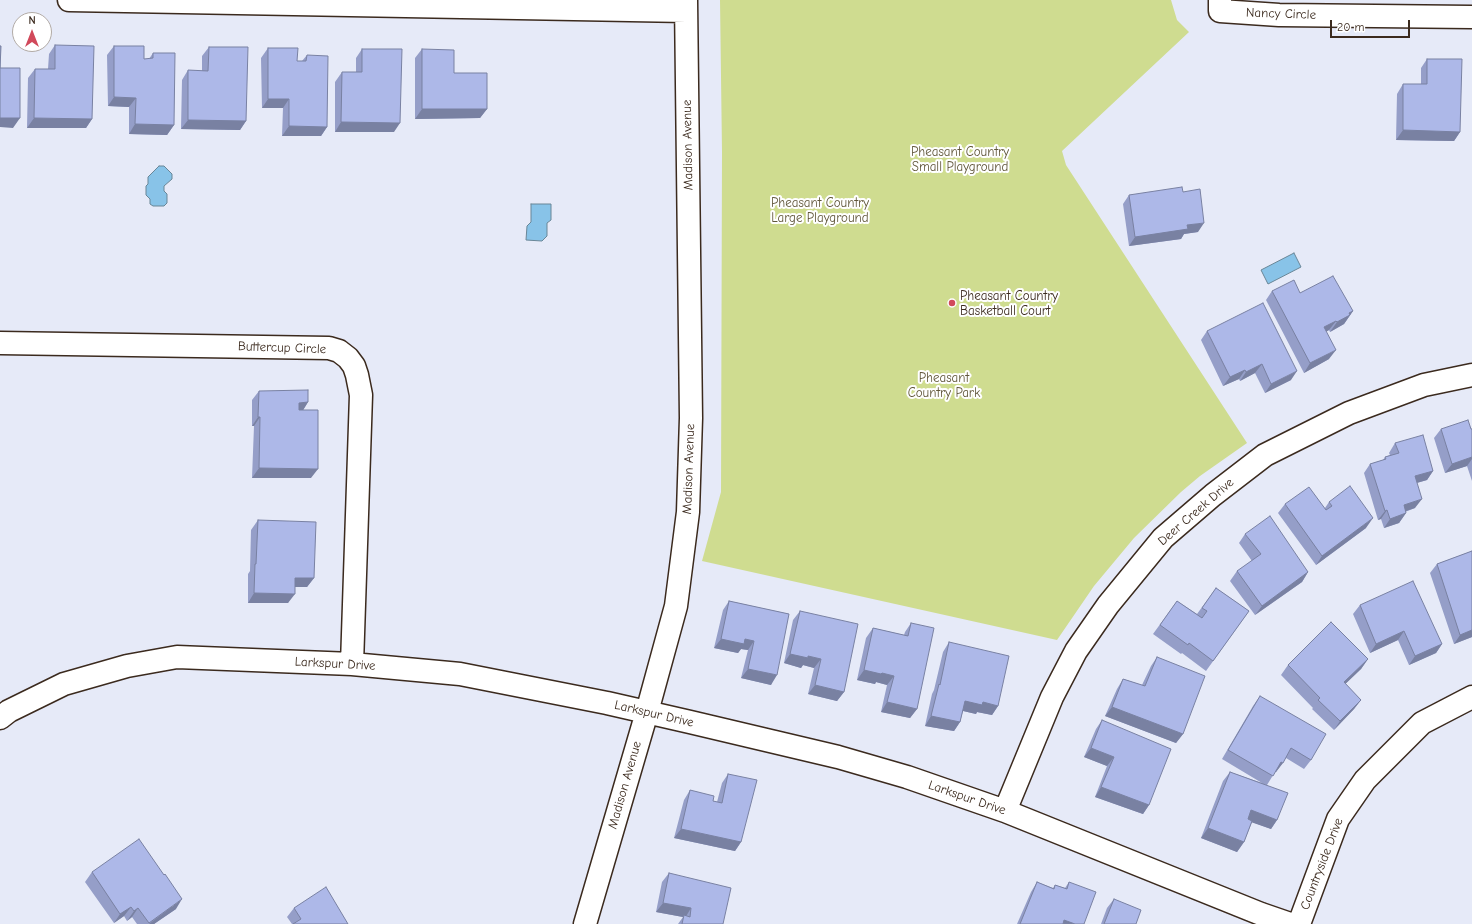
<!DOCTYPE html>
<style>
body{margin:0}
#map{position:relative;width:1472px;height:924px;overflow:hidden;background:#e6eaf8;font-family:"Comic Neue",sans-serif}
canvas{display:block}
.north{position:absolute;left:12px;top:12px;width:40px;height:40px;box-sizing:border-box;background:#fff;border:1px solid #b1aaa5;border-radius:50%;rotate:0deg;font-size:11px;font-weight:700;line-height:16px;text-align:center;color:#3b2a1e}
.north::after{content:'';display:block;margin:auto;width:14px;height:18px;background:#d1495b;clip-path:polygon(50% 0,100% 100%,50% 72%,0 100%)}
.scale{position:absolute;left:1330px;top:20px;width:80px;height:18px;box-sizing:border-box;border:2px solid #3b2a1e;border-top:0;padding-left:5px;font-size:12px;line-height:14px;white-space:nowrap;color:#3b2a1e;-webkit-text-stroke:3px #fff;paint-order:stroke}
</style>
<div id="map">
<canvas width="1472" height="924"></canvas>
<div class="north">N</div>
<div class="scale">20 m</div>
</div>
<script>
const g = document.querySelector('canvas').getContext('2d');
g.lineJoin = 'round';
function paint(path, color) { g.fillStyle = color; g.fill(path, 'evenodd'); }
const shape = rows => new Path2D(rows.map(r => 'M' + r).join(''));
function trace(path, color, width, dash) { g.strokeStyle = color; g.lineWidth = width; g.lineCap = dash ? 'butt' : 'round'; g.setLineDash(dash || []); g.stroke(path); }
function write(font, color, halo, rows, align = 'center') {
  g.font = font + ' "Comic Neue",sans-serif'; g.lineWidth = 4; g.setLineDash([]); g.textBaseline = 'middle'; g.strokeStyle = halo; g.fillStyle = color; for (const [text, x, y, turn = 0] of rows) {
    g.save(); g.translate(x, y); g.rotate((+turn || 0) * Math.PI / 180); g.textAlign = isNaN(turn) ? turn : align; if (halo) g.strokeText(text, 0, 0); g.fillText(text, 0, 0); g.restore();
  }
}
paint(shape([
 [720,0,1171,0,1177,20,1189,32,1062,151,1066,165,1247,443,1200,476,1181,492,1134,538,1094,586,1057,640,702,561,721,492,722,152]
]), '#cfdc90');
const water = shape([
 [159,166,164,166,172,174,172,179,164,186,164,191,167,194,167,203,164,206,153,206,150,204,150,199,146,195,146,186,148,184,148,177,159,166],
 [531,204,551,204,551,220,547,223,547,236,542,241,526,240,527,226,531,222,531,204],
 [1294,253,1301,267,1268,284,1261,270,1294,253]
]);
paint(water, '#88c3e8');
trace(water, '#698697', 1);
const minor = shape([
 [69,0,686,11],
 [1220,0,1220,11,1279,15,1472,17],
 [0,343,329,348,339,351,348,358,354,366,357,375,361,395,352,664],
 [0,718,9,711,64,684,127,666,177,657,352,664,460,674,607,703,690,722,838,757,907,777,1005,811,1261,914,1290,924],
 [1005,811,1052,697,1076,651,1108,605,1163,538,1213,495,1265,455,1349,413,1424,385,1472,375],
 [585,924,647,712,676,606,688,512,691,418,686,0],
 [1299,924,1338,819,1365,780,1422,723,1472,697]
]);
trace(minor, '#3b2a1e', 25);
trace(minor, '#fff', 22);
paint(shape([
 [55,45,92,119,86,128,27,128,28,78,35,69,48,69,49,54],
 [114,46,144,59,149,59,153,53,174,125,167,135,129,134,129,107,108,106,107,55],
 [209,47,246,121,240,130,181,129,182,80,188,70,202,71,202,56],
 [268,48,297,61,302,61,307,55,327,127,321,136,282,136,283,108,262,108,261,58],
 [362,49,394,132,335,132,335,82,342,72,356,72,356,58],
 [422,49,454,73,487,109,480,118,415,119,415,58],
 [1427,59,1460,132,1454,141,1396,140,1397,94,1403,84,1421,84,1421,68],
 [1183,192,1198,232,1184,234,1181,239,1129,246,1123,204,1129,195],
 [1272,291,1300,293,1353,311,1344,324,1330,332,1329,330,1326,332,1329,359,1304,373,1266,300],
 [1207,331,1291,380,1265,393,1255,373,1240,381,1239,379,1223,386,1201,340],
 [259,391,308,402,303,410,311,478,252,478,254,426,252,426,252,400],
 [1441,429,1472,429,1472,481,1467,466,1445,473,1434,438],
 [1395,443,1433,471,1427,480,1417,483,1415,508,1405,512,1406,513,1399,523,1384,528,1381,519,1378,520,1364,473,1370,464,1383,460,1385,457,1390,455,1389,453],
 [1329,502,1366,528,1316,565,1278,513,1285,504,1325,508],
 [258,520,314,578,307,587,295,587,288,603,248,603,248,574,250,571,251,530],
 [1245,534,1308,572,1302,582,1255,615,1230,581,1237,571,1252,561,1239,543],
 [1472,551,1472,637,1454,644,1430,573,1437,564],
 [1216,588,1249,611,1206,671,1182,653,1181,654,1153,634,1177,601,1197,614],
 [729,601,789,614,771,685,741,678,748,650,741,649,738,653,714,648,723,610],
 [1360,605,1442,644,1436,653,1409,665,1398,640,1370,653,1353,614],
 [800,611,844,692,837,701,808,694,814,668,803,665,801,668,784,663,793,620],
 [911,623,917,709,910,718,881,712,887,685,876,682,875,684,857,680,866,638,873,628,904,635,905,632],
 [949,642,998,706,992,715,977,712,976,714,963,711,960,722,954,731,925,726,932,694,934,690,943,652],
 [1157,657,1183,734,1176,743,1105,716,1117,689,1123,679,1142,685,1151,666],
 [1368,659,1361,669,1345,684,1361,700,1354,709,1334,730,1312,709,1313,708,1281,675,1288,665],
 [1260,696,1311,760,1304,769,1286,758,1276,772,1275,772,1267,785,1277,820,1271,829,1252,822,1244,842,1237,852,1201,838,1223,781,1230,772,1262,783,1222,759,1253,706],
 [1102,720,1149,805,1143,814,1095,797,1107,766,1084,757,1096,729],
 [728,774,741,842,735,851,674,838,684,800,690,790,713,801,717,802,722,783],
 [92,872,176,909,154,924,137,924,132,917,127,921,124,916,114,923,85,882],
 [669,873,723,924,678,924,683,917,656,912,662,882],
 [1037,882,1053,888,1055,885,1065,888,1069,882,1084,924,1017,924,1031,892],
 [1114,899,1136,924,1101,924,1107,908],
 [294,908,348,924,292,924,287,917]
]), '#959ec8');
paint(shape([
 [114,97,136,98,129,107,108,106],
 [268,99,289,99,283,108,262,108],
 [422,109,487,109,480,118,415,119],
 [0,118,20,118,13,128,0,127],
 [34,118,92,119,86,128,27,128],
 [188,120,246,121,240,130,181,129],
 [341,122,400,123,394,132,335,132],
 [135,124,174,125,167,135,129,134],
 [289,126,327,127,321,136,282,136],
 [1403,130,1460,132,1454,141,1396,140],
 [1204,223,1198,232,1184,234,1181,239,1129,246,1135,237,1187,225],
 [1353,311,1344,324,1330,332,1337,322,1349,313],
 [1336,321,1329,330,1317,337,1324,327],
 [1336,350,1329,359,1304,373,1310,363],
 [1262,364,1255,373,1240,381,1246,372],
 [1245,370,1239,379,1223,386,1230,377],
 [1297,371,1291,380,1265,393,1271,384],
 [308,402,302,412,293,412,299,403],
 [258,417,260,417,254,426,252,426],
 [1472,457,1472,459,1467,466,1445,473,1452,464],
 [259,468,318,469,311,478,252,478],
 [1433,471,1427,480,1409,485,1415,476],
 [1422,499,1415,508,1397,514,1404,505],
 [1387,510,1381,519,1378,520,1385,511],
 [1406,513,1399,523,1384,528,1390,519],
 [1373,518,1366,528,1316,565,1322,556],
 [1308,572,1302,582,1255,615,1262,606],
 [295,578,314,578,307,587,289,587],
 [254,593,295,594,288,603,248,603],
 [1472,630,1472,637,1454,644,1460,635],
 [1404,631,1398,640,1370,653,1376,644],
 [721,639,745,639,754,641,748,650,741,649,738,653,714,648],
 [1442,644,1436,653,1409,665,1415,656],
 [790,654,808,656,821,659,814,668,803,665,801,668,784,663],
 [1368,659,1361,669,1337,692,1344,682],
 [748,669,777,675,771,685,741,678],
 [864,670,882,673,894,676,887,685,876,682,875,684,857,680],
 [815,685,844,692,837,701,808,694],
 [1361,700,1354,709,1334,730,1340,721],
 [965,701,983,702,998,706,992,715,977,712,976,714,959,710],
 [887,702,917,709,910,718,881,712],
 [1112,707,1183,734,1176,743,1105,716],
 [931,716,960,722,954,731,925,726],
 [1091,748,1114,757,1107,766,1084,757],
 [1281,762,1283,763,1276,772,1274,772],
 [1101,787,1149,805,1143,814,1095,797],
 [1251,810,1277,820,1271,829,1245,820],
 [1208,828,1244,842,1237,852,1201,838],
 [681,829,741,842,735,851,674,838],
 [182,899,176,909,154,924,149,924],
 [663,903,691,908,685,918,684,915,683,917,656,912],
 [131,907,124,916,114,923,120,914],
 [138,908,132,917,127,921,134,911],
 [1064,920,1075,924,1062,924]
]), '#7981a2');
const building = shape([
 [55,45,94,46,92,119,34,118,35,69,55,69,55,45],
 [0,46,1,46,0,68,20,68,20,118,0,118,0,46],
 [114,46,144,46,144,59,153,58,153,53,175,53,174,125,135,124,136,98,114,97,114,46],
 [209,47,248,47,246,121,188,120,188,70,208,71,209,47],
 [268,48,298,48,297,61,306,61,307,55,328,56,327,127,289,126,289,99,268,99,268,48],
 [362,49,402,49,400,123,341,122,342,72,362,72,362,49],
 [422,49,454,50,454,73,487,73,487,109,422,109,422,49],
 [1427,59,1462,59,1460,132,1403,130,1403,84,1427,84,1427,59],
 [1182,187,1183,192,1200,189,1204,223,1187,225,1188,229,1135,237,1129,195,1182,187],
 [1333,276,1353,311,1349,313,1350,315,1337,322,1336,321,1324,327,1336,350,1310,363,1272,291,1294,280,1300,293,1333,276],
 [1263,303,1297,371,1271,384,1262,364,1246,372,1245,370,1230,377,1207,331,1263,303],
 [308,390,308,402,299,403,299,410,318,410,318,469,259,468,260,417,258,417,259,391,308,390],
 [1468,420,1471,429,1472,429,1472,457,1452,464,1441,429,1468,420],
 [1423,435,1433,471,1415,476,1422,499,1404,505,1406,513,1390,519,1387,510,1385,511,1370,464,1386,459,1385,457,1399,453,1395,443,1423,435],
 [1350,486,1373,518,1322,556,1285,504,1309,487,1326,510,1332,506,1329,502,1350,486],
 [1270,516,1308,572,1262,606,1237,571,1261,554,1245,534,1270,516],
 [258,520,316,522,314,578,295,578,295,594,254,593,255,564,256,564,258,520],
 [1472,551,1472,630,1460,635,1437,564,1472,551],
 [1413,581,1442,644,1415,656,1404,631,1376,644,1360,605,1413,581],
 [1216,588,1249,611,1213,661,1189,643,1188,645,1160,625,1177,601,1202,618,1207,611,1202,608,1216,588],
 [729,601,789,614,777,675,748,669,754,641,745,639,744,644,721,639,729,601],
 [800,611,858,624,844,692,815,685,821,659,808,656,808,658,790,654,800,611],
 [1331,622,1368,659,1344,682,1361,700,1340,721,1318,700,1320,698,1288,665,1331,622],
 [911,623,934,628,917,709,887,702,894,676,882,673,881,674,864,670,873,628,908,636,911,623],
 [949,642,1009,656,998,706,983,702,982,705,965,701,960,722,931,716,939,684,940,685,949,642],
 [1157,657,1205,676,1183,734,1112,707,1123,679,1145,686,1157,657],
 [1260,696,1326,734,1311,760,1291,748,1283,763,1281,762,1273,776,1228,750,1260,696],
 [1102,720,1171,749,1149,805,1101,787,1114,757,1091,748,1102,720],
 [1230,772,1288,793,1277,820,1251,810,1248,819,1252,821,1244,842,1208,828,1230,772],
 [728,774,757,780,741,842,681,829,690,790,714,796,713,801,722,803,728,774],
 [139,839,164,875,165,874,182,899,149,923,138,908,134,911,131,907,120,914,92,872,139,839],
 [669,873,731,888,723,924,682,924,684,915,690,917,691,908,663,903,669,873],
 [1037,882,1054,889,1055,885,1067,889,1069,882,1096,892,1084,924,1075,924,1064,920,1063,924,1020,924,1037,882],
 [326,887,348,924,293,924,301,919,294,908,326,887],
 [1114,899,1141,910,1136,924,1104,924,1114,899]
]);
paint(building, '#adb8e8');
trace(building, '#7981a2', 1);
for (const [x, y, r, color] of [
 [952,303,4,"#d1495b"]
]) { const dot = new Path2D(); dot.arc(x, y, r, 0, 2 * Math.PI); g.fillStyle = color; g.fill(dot); trace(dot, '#fff', 1.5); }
write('13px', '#3b2a1e', '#fff', [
 ["Nancy Circle",1281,14,2],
 ["Madison Avenue",688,145,-91],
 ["Buttercup Circle",282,348,2],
 ["Madison Avenue",689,469,-88],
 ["Deer Creek Drive",1196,512,-41],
 ["Larkspur Drive",335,664,3],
 ["Larkspur Drive",654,714,13],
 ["Madison Avenue",625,785,-74],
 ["Larkspur Drive",967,798,19],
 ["Countryside Drive",1322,864,-69]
]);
write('13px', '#60563a', '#fff', [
 ["Pheasant Country",960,152],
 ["Small Playground",960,167],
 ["Pheasant Country",820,203],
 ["Large Playground",820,218],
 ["Pheasant",944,378],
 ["Country Park",944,393]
]);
write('13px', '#3b2a1e', '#fff', [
 ["Pheasant Country",960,296],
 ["Basketball Court",960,311]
], 'left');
</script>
